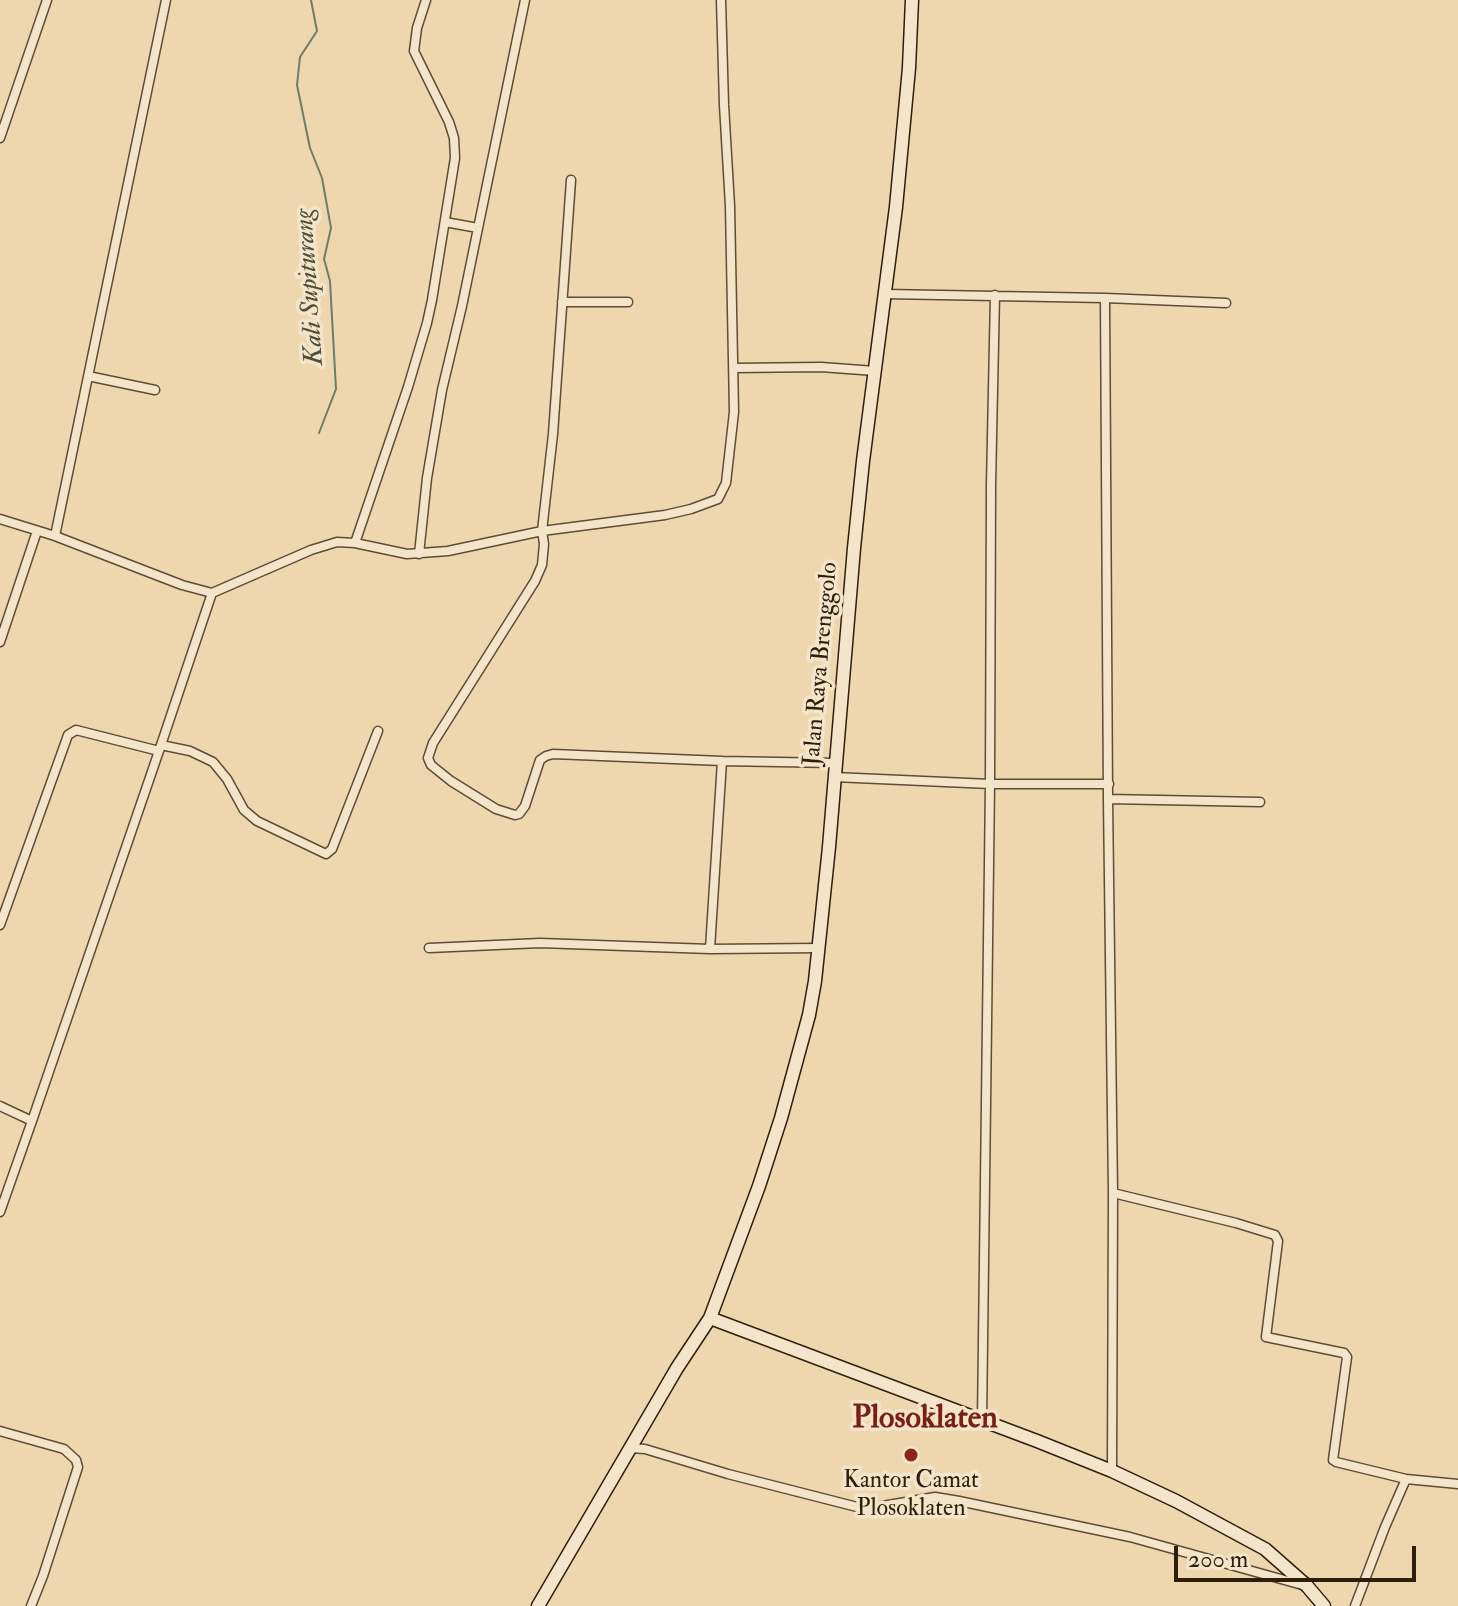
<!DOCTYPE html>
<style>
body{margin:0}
#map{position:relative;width:1458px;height:1606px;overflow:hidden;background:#eed6ae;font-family:"IM FELL Double Pica",serif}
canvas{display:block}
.scale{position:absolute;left:1174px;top:1546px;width:242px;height:36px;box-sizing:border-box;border:4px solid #2e1f0b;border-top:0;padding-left:10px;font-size:24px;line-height:28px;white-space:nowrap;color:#2e1f0b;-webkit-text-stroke:6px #f4e4ca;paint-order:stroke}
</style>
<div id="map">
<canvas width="1458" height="1606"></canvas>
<div class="scale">200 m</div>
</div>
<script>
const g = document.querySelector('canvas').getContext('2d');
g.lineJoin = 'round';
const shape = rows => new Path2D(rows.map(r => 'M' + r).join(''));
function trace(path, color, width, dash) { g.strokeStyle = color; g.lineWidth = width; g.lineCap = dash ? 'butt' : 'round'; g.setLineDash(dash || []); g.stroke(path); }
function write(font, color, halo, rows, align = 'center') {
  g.font = font + ' "IM FELL Double Pica",serif'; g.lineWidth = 7; g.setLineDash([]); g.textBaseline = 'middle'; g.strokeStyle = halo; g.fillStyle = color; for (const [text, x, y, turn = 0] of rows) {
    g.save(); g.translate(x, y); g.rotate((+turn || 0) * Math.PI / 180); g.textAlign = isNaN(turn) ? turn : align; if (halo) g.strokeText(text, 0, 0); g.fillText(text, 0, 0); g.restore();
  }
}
trace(shape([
 [311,0,317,31,300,57,297,85,310,148,322,178,331,228,324,259,330,281,336,389,319,433]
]), '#6f7c67', 2);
const street = shape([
 [0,138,47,0],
 [571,180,553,434,542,531,544,544,542,565,535,581,433,743,428,758,431,765,451,781,496,809,515,815,519,814,525,806,540,760,546,756,553,754,722,761],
 [445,222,478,228],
 [885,294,1105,298,1108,799,1113,1193,1112,1471],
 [1105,298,1226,303],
 [562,302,628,302],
 [734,368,821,367,875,371],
 [88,376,155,390],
 [0,519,55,536,182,585,212,593,311,550,337,542,355,543,407,554,448,551,542,531,665,515,691,509,718,499,726,483,734,412,730,206,724,105,721,0],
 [55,536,166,0],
 [355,543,408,387,427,323,432,300,455,158,454,138,449,122,414,51,417,28,426,0],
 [419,554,427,478,442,390,462,306,525,0],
 [0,642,37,531],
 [161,745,190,751,213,762,227,779,244,810,257,821,326,854,332,849,378,731],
 [834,777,990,784,1109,784],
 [1108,799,1260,802],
 [0,925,68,735,76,730,159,751,212,593],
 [429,948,540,943,710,949,819,948],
 [710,949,722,761,835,763],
 [0,1106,32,1121,0,1212],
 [32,1121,159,751],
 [1113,1193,1236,1223,1275,1235,1278,1241,1266,1337,1344,1353,1347,1357,1333,1460,1336,1462,1406,1479,1458,1484],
 [982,1421,990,784,991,485,995,295],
 [0,1431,64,1449,76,1460,78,1467,43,1576,31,1606],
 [630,1448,645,1449,728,1474,865,1509,935,1497,959,1501,1130,1537,1306,1586],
 [1355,1606,1385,1527,1406,1479]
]);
const secondary = shape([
 [710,1318,1037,1441,1112,1471,1176,1501,1265,1549,1307,1586,1324,1606],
 [538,1606,677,1368,710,1318,759,1186,781,1118,809,1015,815,981,829,847,854,548,863,461,896,207,909,68,912,0]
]);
trace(street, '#5e4d34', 11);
trace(secondary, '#2e1f0b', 15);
trace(street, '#f4e4ca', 8);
trace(secondary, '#f4e4ca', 12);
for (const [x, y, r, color] of [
 [911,1455,8,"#8f2418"]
]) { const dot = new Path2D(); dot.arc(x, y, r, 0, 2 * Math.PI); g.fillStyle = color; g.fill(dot); trace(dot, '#f4e4ca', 3); }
write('24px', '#2e1f0b', '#f4e4ca', [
 ["Jalan Raya Brenggolo",822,664,-85]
]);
write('24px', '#2e1f0b', '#f4e4ca', [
 ["Kantor Camat",911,1482],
 ["Plosoklaten",911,1510]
]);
write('italic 26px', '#4f4e39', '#f4e4ca', [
 ["Kali Supiturang",311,287,-94]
]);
write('bold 32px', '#7a1f14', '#f4e4ca', [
 ["Plosoklaten",925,1420]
]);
</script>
